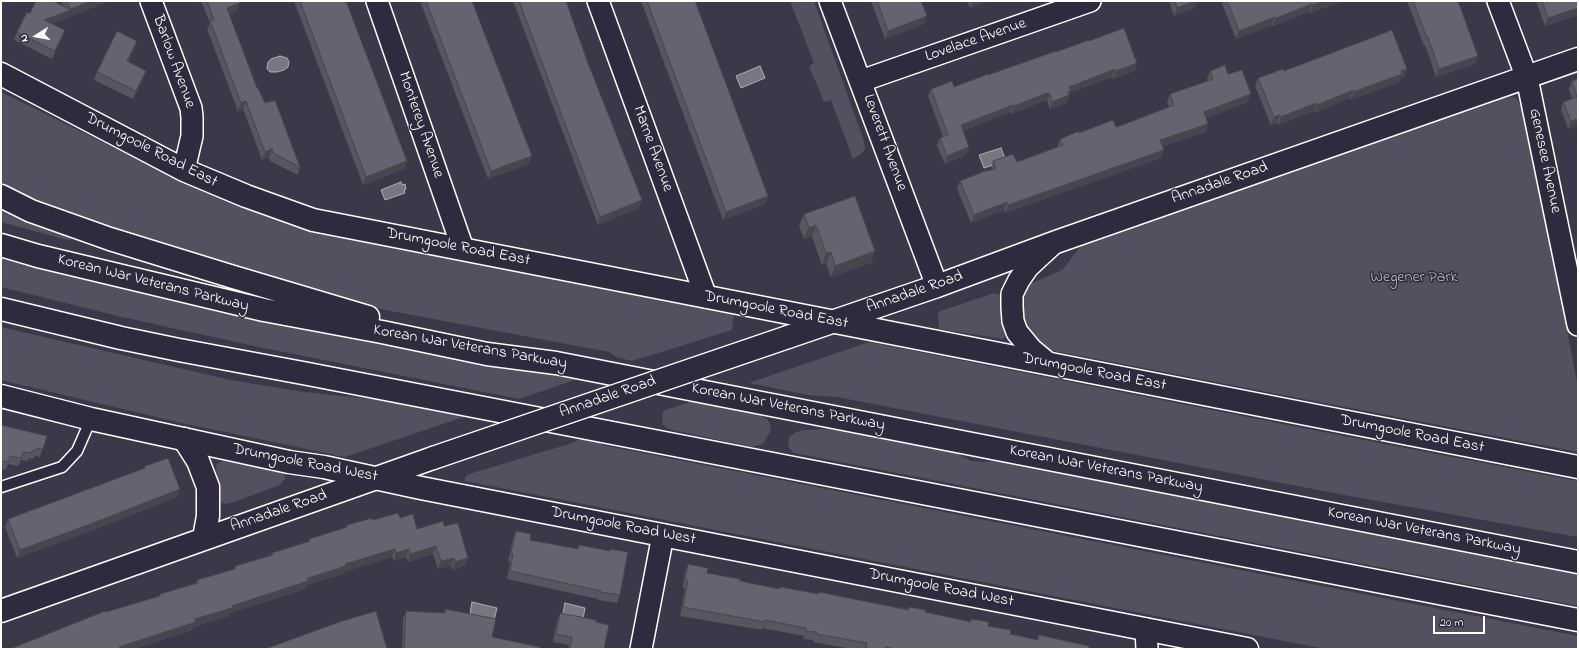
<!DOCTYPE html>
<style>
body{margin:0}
#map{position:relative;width:1579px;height:650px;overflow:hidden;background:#3c3749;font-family:"Indie Flower",sans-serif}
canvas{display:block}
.frame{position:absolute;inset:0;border:2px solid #fff;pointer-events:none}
.north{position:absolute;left:16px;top:16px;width:40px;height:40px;-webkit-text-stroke:3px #2f2a3d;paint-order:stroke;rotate:259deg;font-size:11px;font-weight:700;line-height:16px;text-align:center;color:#fff}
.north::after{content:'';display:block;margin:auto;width:14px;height:18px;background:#fff;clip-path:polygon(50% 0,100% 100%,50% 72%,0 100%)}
.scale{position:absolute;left:1433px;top:616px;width:52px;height:18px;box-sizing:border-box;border:2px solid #fff;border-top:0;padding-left:5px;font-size:12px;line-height:14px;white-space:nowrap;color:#fff;-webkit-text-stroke:3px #2f2a3d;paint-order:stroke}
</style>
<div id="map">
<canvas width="1579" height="650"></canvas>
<div class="frame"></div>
<div class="north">N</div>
<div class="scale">20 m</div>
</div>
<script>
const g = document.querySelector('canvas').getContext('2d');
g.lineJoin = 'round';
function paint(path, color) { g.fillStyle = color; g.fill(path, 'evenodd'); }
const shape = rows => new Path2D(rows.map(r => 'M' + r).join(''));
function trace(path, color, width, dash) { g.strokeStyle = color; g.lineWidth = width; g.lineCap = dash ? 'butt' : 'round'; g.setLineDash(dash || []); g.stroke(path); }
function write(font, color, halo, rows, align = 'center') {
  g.font = font + ' "Indie Flower",sans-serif'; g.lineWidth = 3; g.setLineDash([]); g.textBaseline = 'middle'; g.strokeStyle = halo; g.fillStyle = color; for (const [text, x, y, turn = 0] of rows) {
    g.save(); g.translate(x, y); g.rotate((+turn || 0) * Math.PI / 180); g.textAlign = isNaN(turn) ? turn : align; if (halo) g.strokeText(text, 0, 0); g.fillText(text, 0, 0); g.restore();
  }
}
paint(shape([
 [790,1,814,1,864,141,865,149,861,154,853,159,831,100,824,102,809,66,814,63],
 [1,92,195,188,264,216,352,239,734,314,732,330,632,361,616,357,609,352,359,305,261,277,42,206,1,184],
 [1509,97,1516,98,1524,110,1578,387,1578,452,1050,350,1041,347,1033,341,1022,321,1022,301,1030,284,1062,270,1080,247],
 [1,201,72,235,71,241,1,222],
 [1,254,587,376,519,399,254,346,122,317,1,287],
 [994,293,1002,296,1002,315,1007,334,1003,339,939,329,938,312],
 [1,327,231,380,304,392,400,402,467,416,345,457,177,422,1,380],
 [869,342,1374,442,1578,481,1578,537,1349,496,837,397,808,395,749,383],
 [693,401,759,414,768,420,771,425,770,432,763,444,752,447,668,429,662,424,663,411],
 [829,429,950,450,971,461,983,462,1005,460,1578,571,1578,606,810,456,794,453,789,448,788,443,790,436,796,432,804,430],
 [583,438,599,441,602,445,1578,636,1578,649,1325,649,465,481,465,477,469,474,569,444],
 [224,460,282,473,285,476,285,479,280,485,234,502,226,504,222,503,219,499,216,469,217,464]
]), '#555060');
const water = shape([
 [280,56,287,58,289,62,288,67,284,70,277,72,270,72,267,69,268,62,271,59,280,56],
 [760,66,765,78,741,88,736,76,760,66],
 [1001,148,1006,161,984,168,979,155,1001,148],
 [401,182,402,185,405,184,406,189,404,190,405,193,385,200,381,190,401,182],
 [472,602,497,608,494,620,470,614,472,602],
 [565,603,585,608,583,619,563,613,565,603]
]);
paint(water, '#797682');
trace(water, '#afadb4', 1);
const service = shape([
 [1,487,62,467,77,451,91,419]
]);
const minor = shape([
 [151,1,191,108,192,117,192,136,184,170],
 [377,1,463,249],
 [598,1,706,297],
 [830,1,937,286],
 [1498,1,1527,78,1578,325],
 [861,81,1090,1],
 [1049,364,1031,349,1017,332,1013,321,1012,307,1012,294,1019,280,1028,267,1054,243],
 [1146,629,1147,649],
 [641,649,663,535]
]);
const tertiary = shape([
 [788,337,937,286,1056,242,1578,59],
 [184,439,198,461,208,487,208,516,204,538],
 [1,611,433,458]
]);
const secondary = shape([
 [1,74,184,170,246,196,313,220,1578,467],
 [1,396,91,419,289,462,324,467,421,488,1247,649]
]);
const motorway = shape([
 [1,196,31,211,110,239,230,276,368,317],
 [1,245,38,256,264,310,382,332,487,354,556,363,1578,562],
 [1,309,121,338,179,350,308,374,1578,620]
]);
trace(service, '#fff', 13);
trace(minor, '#fff', 24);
trace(tertiary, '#fff', 25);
trace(secondary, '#fff', 25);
trace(motorway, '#fff', 25);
trace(service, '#2f2a3d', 10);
trace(minor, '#2f2a3d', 21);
trace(tertiary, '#2f2a3d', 22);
trace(secondary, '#2f2a3d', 22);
trace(motorway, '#2f2a3d', 22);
const tertiaryBridge = shape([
 [433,458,788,337]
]);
trace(tertiaryBridge, '#fff', 25, []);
trace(tertiaryBridge, '#2f2a3d', 22);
paint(shape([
 [61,1,110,1,69,17,68,18,52,24,65,30,62,38,52,59,14,40,17,32,30,13,63,6],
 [201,1,239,1,237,11,229,14,257,88,300,167,298,175,270,161,269,157,262,160,243,109,238,111,207,29,210,23],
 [294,1,346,1,404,169,363,185],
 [420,1,472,1,532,156,529,164,488,179],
 [513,1,566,1,588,63,642,200,639,208,598,225],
 [641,1,695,1,768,196,765,204,723,220],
 [871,1,921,1,927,16,924,24,885,39],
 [967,1,989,1,970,8],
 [1169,1,1198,1,1195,8,1174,16],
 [1221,1,1344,1,1310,13,1309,12,1273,26,1272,25,1236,39],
 [1407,1,1458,1,1478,56,1475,64,1436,77,1425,45,1424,46],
 [1536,1,1578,1,1578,15,1545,26],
 [1089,41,1137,63,1135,71,1113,79,1112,77,1070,93,1066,103,1050,109,1047,101,1044,101,1011,114,1010,112,963,131,966,155,945,164,937,146,940,138,943,137,928,96,931,89,954,87],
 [134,49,128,62,146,71,143,79,133,99,94,80,97,72],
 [1407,69,1404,77,1401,78,1399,82,1351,100,1350,98,1314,113,1314,111,1278,125,1277,123,1271,125,1255,86,1258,78,1284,71],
 [1210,71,1228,74,1248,102,1207,118,1206,132,1163,146,1164,150,1161,158,1005,213,1004,210,971,223,957,189,960,181,991,170,993,161,1017,162,1057,147,1060,139,1079,133,1117,127,1169,107,1167,102,1170,94,1208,81,1207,79],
 [1578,79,1578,125,1568,129,1561,110,1563,102,1572,99,1569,89,1572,81],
 [804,214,875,251,871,263,831,277,826,264,822,265,812,237,804,239,799,226],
 [1,425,47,436,40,457,35,456,33,459,29,458,28,461,21,460,18,466,8,464,6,470,1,469],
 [145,466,180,489,177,497,99,528,17,558,5,527,8,519,144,469],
 [400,518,417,529,444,526,468,558,465,566,452,570,451,566,438,569,433,554,408,562,406,557,394,561,392,557,344,572,343,574,307,585,306,589,230,613,229,616,194,627,193,630,134,649,10,649,106,612,159,596,160,594,196,583,197,580,234,569,235,566,271,555,272,553,308,542,309,539,346,528,347,525,373,520],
 [516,531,530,540,577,549,579,545,610,551,610,549,620,595,617,603,598,600,598,599,507,579,510,562,508,561,513,539],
 [688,564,707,573,740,581,779,589,780,587,908,609,909,607,925,612,970,622,971,619,1010,634,1037,640,1039,635,1094,649,852,649,813,642,814,640,803,639,804,636,762,628,762,630,680,616,685,588,683,588,685,572],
 [445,609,492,637,539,649,402,649,403,619,406,611,444,613],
 [560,613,596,622,604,649,568,649,569,645,553,642,557,621]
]), '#585460');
paint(shape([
 [92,1,110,1,69,17,68,18,41,28,44,20],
 [973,1,989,1,970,8],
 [1195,1,1198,1,1195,8,1174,16,1177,8],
 [1324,1,1344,1,1310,13,1313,5],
 [240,3,237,11,224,16,227,8],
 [1312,4,1309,12,1273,26,1276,18],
 [1578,8,1578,15,1545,26,1548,18],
 [927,16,924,24,885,39,888,31],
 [1275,17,1272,25,1236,39,1239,31],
 [65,30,62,38,52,59,55,51],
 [137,41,134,49,124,69,127,61],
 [1478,56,1475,64,1436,77,1439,69],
 [1137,63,1135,71,1113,79,1116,71],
 [1115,69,1112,77,1070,93,1066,103,1050,109,1052,102,1069,87],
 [1407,69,1404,77,1401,78,1399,82,1351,100,1353,92],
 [146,71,143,79,133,99,136,91],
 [1353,90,1350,98,1314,113,1317,105],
 [1047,93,1050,94,1047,101,1044,101,1011,114,1014,106],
 [1251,94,1248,102,1202,120,1204,112],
 [246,101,243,109,238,111,241,103],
 [1316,103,1314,111,1278,125,1281,117],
 [1013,105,1010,112,958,133,961,125],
 [1280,115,1277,123,1271,125,1274,117],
 [1578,119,1578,125,1568,129,1571,121],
 [1208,124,1206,132,1157,148,1160,140],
 [969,147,966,155,945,164,947,156],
 [272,149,269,157,262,160,265,152],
 [1164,150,1161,158,1005,213,1008,205],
 [532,156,529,164,488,179,491,171],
 [407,161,404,169,363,185,366,177],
 [768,196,765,204,723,220,726,212],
 [642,200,639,208,598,225,600,217],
 [1007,202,1004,210,971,223,974,215],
 [816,225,812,237,804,239,809,228],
 [875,251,871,263,831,277,835,266],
 [831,252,826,264,822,265,826,253],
 [180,489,177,497,99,528,17,558,20,550],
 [436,546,433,554,408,562,410,554],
 [395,549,392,557,344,572,343,574,307,585,306,589,230,613,229,616,194,627,193,630,134,649,117,649,119,647,345,564],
 [409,549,406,557,394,561,396,553],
 [454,558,451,566,438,569,441,561],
 [468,558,465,566,452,570,455,562]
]), '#47454e');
const building = shape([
 [36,1,53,1,71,10,44,20,65,30,55,51,17,32,27,12,30,13,36,1],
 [67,1,92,1,70,9,67,1],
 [207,1,239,1,240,3,227,8,257,88,258,88,265,103,275,100,300,167,273,153,272,149,265,152,246,101,241,103,210,21,214,20,207,1],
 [300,1,346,1,407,161,366,177,300,1],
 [426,1,472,1,532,156,491,171,426,1],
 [519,1,566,1,588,63,642,200,600,217,519,1],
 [647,1,695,1,768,196,726,212,647,1],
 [877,1,921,1,927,16,888,31,877,1],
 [1175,1,1195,1,1177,8,1175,1],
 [1227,1,1324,1,1313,5,1312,4,1276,18,1275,17,1239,31,1227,1],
 [1413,1,1458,1,1478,56,1439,69,1428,37,1427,38,1413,1],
 [1542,1,1578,1,1578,8,1548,18,1542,1],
 [1124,28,1137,63,1116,71,1115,69,1069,87,1071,91,1068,92,1069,95,1052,102,1050,94,1047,93,1014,106,1013,105,961,125,969,147,947,156,940,138,948,135,931,89,952,81,954,87,988,74,988,75,1056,51,1056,52,1089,40,1089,41,1124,28],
 [1392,30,1407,69,1401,71,1402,74,1353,92,1353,90,1317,105,1316,103,1281,117,1280,115,1274,117,1258,78,1283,69,1284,71,1392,30],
 [117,31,137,41,127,61,146,71,136,91,97,72,117,31],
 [1225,65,1228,74,1242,70,1251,94,1204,112,1208,124,1160,140,1164,150,1008,205,1007,202,974,215,960,181,985,171,996,169,993,161,1013,154,1017,162,1063,145,1060,139,1079,131,1079,133,1113,120,1116,127,1117,127,1174,105,1170,94,1213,79,1210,71,1225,65],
 [1578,79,1578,119,1571,121,1563,102,1577,97,1572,81,1578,79],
 [855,196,875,251,835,266,831,252,826,253,816,225,809,228,804,214,855,196],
 [1,425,47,436,43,449,37,448,36,451,32,450,31,453,23,452,21,458,10,456,9,462,1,461,1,425],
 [168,458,180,489,101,520,20,550,8,519,145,468,145,466,168,458],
 [398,513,400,518,413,514,417,529,443,521,444,526,458,523,468,558,455,562,454,558,441,561,436,546,410,554,409,549,396,553,395,549,345,564,346,566,308,578,308,581,232,606,232,608,195,619,196,622,119,647,120,648,117,649,10,649,105,611,106,612,160,596,160,594,198,583,197,580,235,569,235,566,273,555,272,553,310,541,309,539,347,527,347,525,372,518,373,520,398,513],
 [516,531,531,534,530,540,578,549,579,545,610,551,610,549,628,552,620,595,600,592,601,591,510,571,513,554,511,553,516,531],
 [688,564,708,568,707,573,740,579,740,581,780,589,780,587,819,594,819,592,908,610,909,607,926,610,925,612,971,622,971,619,989,622,988,626,1011,630,1010,634,1038,640,1039,635,1089,646,1089,648,1094,649,895,649,886,647,886,649,866,649,867,643,816,634,817,632,806,631,806,628,765,620,765,622,683,607,688,580,685,580,688,564],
 [445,609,496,619,492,637,540,647,539,649,404,649,406,611,445,613,445,609],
 [376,611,387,649,265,649,339,622,376,611],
 [560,613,596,620,596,622,609,625,604,649,570,649,572,637,556,634,560,613]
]);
paint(building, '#666270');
trace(building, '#47454e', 1);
write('16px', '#fff', '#2f2a3d', [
 ["Lovelace Avenue",976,41,-19],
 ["Barlow Avenue",173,62,70],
 ["Monterey Avenue",420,125,71],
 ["Leverett Avenue",884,143,70],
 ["Marne Avenue",652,149,70],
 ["Drumgoole Road East",151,151,27],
 ["Genesee Avenue",1544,161,78],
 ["Annadale Road",1220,184,-19],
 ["Drumgoole Road East",458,248,11],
 ["Korean War Veterans Parkway",153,284,14],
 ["Annadale Road",915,293,-19],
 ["Drumgoole Road East",776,311,11],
 ["Korean War Veterans Parkway",470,348,10],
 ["Drumgoole Road East",1094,373,11],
 ["Annadale Road",608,398,-19],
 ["Korean War Veterans Parkway",788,408,11],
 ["Drumgoole Road East",1412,435,11],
 ["Drumgoole Road West",305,464,11],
 ["Korean War Veterans Parkway",1106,470,11],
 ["Annadale Road",279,512,-19],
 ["Drumgoole Road West",623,527,11],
 ["Korean War Veterans Parkway",1424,532,11],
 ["Drumgoole Road West",941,589,11]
]);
write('16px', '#bbb9bf', '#2f2a3d', [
 ["Wegener Park",1414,278]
]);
</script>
